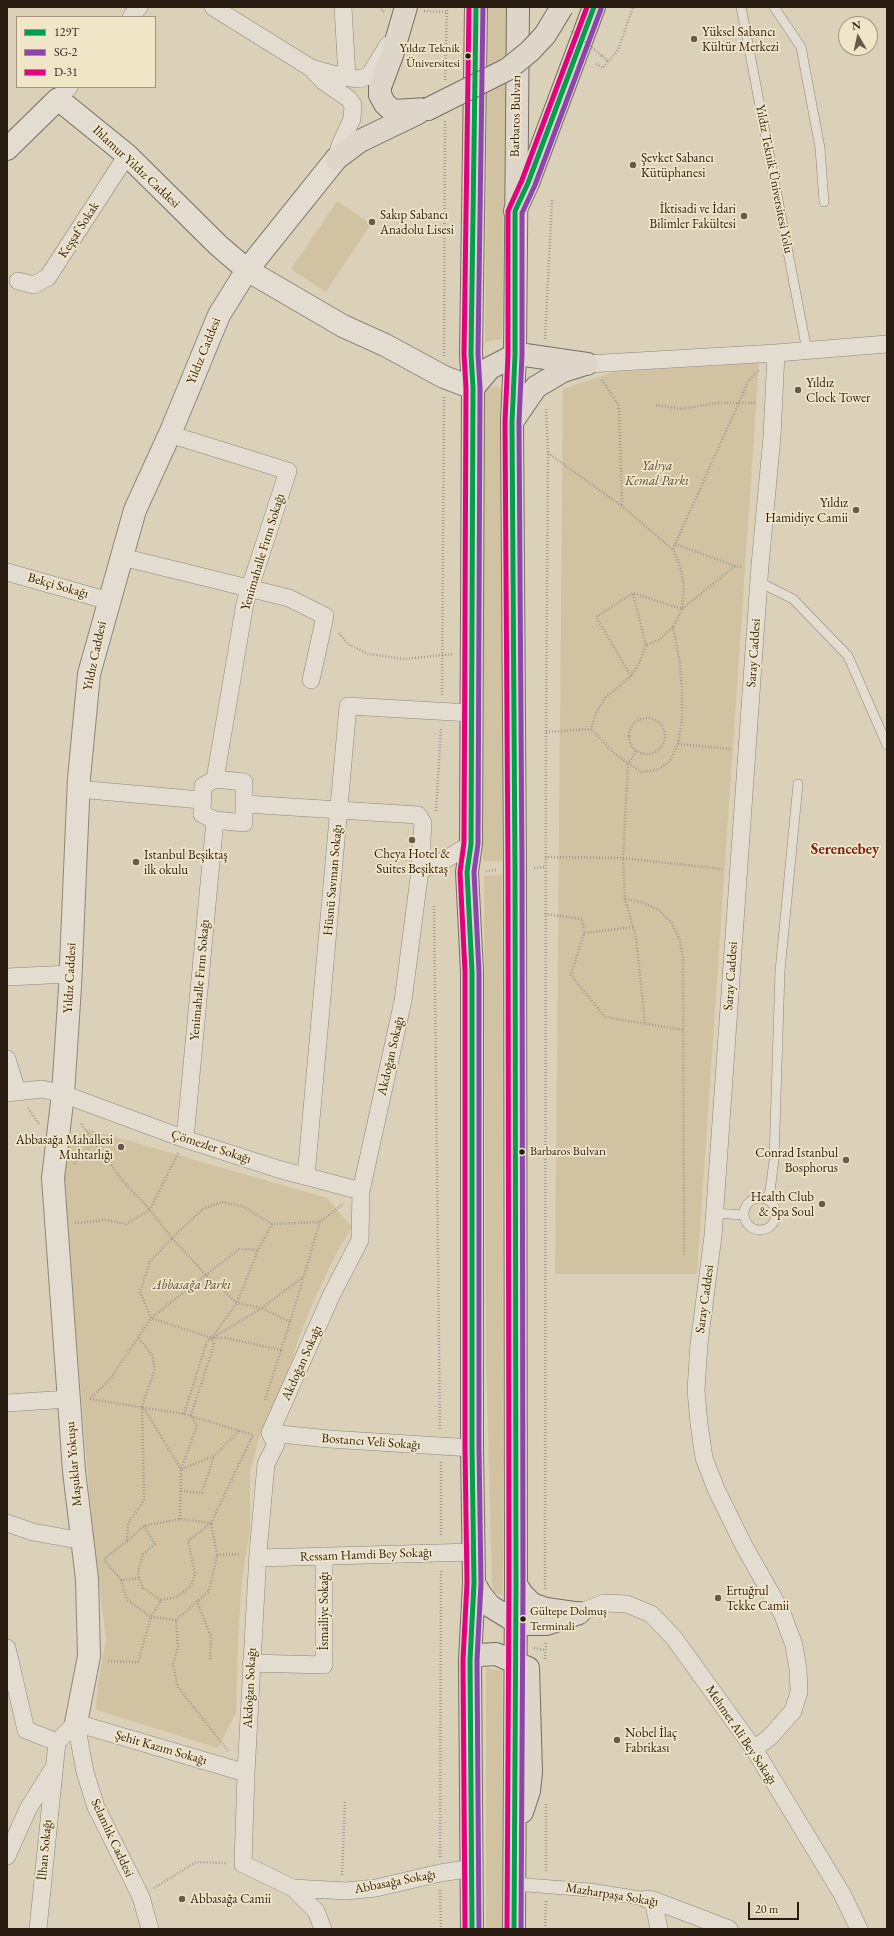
<!DOCTYPE html>
<meta charset="utf-8">
<style>
body{margin:0}
#map{position:relative;width:894px;height:1936px;overflow:hidden;background:#dbd1b9;font-family:"EB Garamond",serif}
canvas{display:block}
.frame{position:absolute;inset:0;border:8px solid #291d12;pointer-events:none}
.legend{position:absolute;left:16px;top:16px;width:140px;height:72px;box-sizing:border-box;background:#f1e5c8;border:1px solid #a1957f;margin:0;padding:5px 7px;list-style:none;font-size:12px;color:#291d12}
.legend li{display:flex;align-items:center;gap:8px;height:20px}
.legend b{width:20px;border:1px solid #a1957f}
.north{position:absolute;left:838px;top:16px;width:40px;height:40px;box-sizing:border-box;background:#f1e5c8;border:1px solid #a1957f;border-radius:50%;rotate:351deg;font-size:11px;font-weight:700;line-height:16px;text-align:center;color:#291d12}
.north::after{content:'';display:block;margin:auto;width:14px;height:18px;background:#675c4c;clip-path:polygon(50% 0,100% 100%,50% 72%,0 100%)}
.scale{position:absolute;left:748px;top:1902px;width:51px;height:18px;box-sizing:border-box;border:2px solid #291d12;border-top:0;padding-left:5px;font-size:12px;line-height:14px;white-space:nowrap;color:#291d12;-webkit-text-stroke:3px #f1e5c8;paint-order:stroke}
</style>
<div id="map">
<canvas width="894" height="1936"></canvas>
<div class="frame"></div>
<ul class="legend">
<li><b style="height:5px;background:#029f4e"></b>129T</li>
<li><b style="height:5px;background:#8e44ad"></b>SG-2</li>
<li><b style="height:5px;background:#e5007d"></b>D-31</li>
</ul>
<div class="north">N</div>
<div class="scale">20 m</div>
</div>
<script>
const g = document.querySelector('canvas').getContext('2d');
g.lineJoin = 'round';
function paint(path, color) { g.fillStyle = color; g.fill(path, 'evenodd'); }
const shape = rows => new Path2D(rows.map(r => 'M' + r).join(''));
function trace(path, color, width, dash) { g.strokeStyle = color; g.lineWidth = width; g.lineCap = dash ? 'butt' : 'round'; g.setLineDash(dash || []); g.stroke(path); }
function write(font, color, halo, rows, align = 'center') {
  g.font = font + ' "EB Garamond",serif'; g.lineWidth = 3.5; g.setLineDash([]); g.textBaseline = 'middle'; g.strokeStyle = halo; g.fillStyle = color; for (const [text, x, y, turn = 0] of rows) {
    g.save(); g.translate(x, y); g.rotate((+turn || 0) * Math.PI / 180); g.textAlign = isNaN(turn) ? turn : align; if (halo) g.strokeText(text, 0, 0); g.fillText(text, 0, 0); g.restore();
  }
}
paint(shape([
 [488,7,507,7,502,339,485,342],
 [337,201,371,224,326,292,291,269],
 [759,363,697,1274,555,1274,563,389,613,372],
 [484,384,502,388,502,861,483,861],
 [502,875,503,1594,499,1595,494,1592,492,1584,486,1357,484,876],
 [88,1129,327,1198,352,1227,335,1256,315,1298,297,1343,284,1391,259,1437,250,1472,250,1529,242,1581,238,1640,236,1713,218,1748,96,1710,98,1683,106,1639,92,1525,63,1176,68,1141],
 [486,1668,502,1671,502,1929,486,1929]
]), '#d1c3a2');
const service = shape([
 [741,7,807,351],
 [774,7,801,47,820,148,824,202],
 [759,582,793,599,848,656,887,745],
 '744 1214a16 16 0 1 1 32 0a16 16 0 1 1-32 0Z',
 [766,1199,770,1191,774,1160,780,971,798,784],
 [714,1213,744,1215]
]);
const pedestrian = shape([
 [514,1884,590,1890,646,1899]
]);
const minor = shape([
 [213,7,311,68,343,77,359,79,369,76,388,45],
 [343,7,347,77],
 [131,17,139,7],
 [313,70,323,81,349,99,353,105,352,119,340,145,336,159],
 [58,99,69,87],
 [18,281,34,285,48,277,127,155],
 [776,353,887,344],
 [587,364,776,353,772,437,760,565,713,1236,699,1344,696,1390,699,1424,704,1458,716,1489,744,1546,782,1613,794,1645,798,1669,799,1692,793,1711,770,1737,754,1749],
 [169,434,288,471,245,603,215,779],
 [122,557,289,598,325,616,311,680],
 [7,572,109,601],
 [215,779,244,782,244,823,215,820,202,814,203,786,215,779],
 [78,789,201,800],
 [245,804,418,815,423,823,420,870,403,1001,361,1191,360,1240,332,1294,270,1433,276,1444,266,1464,258,1553,246,1773,243,1864,293,1888,316,1911,323,1929],
 [420,870,443,861,471,844],
 [7,977,70,974],
 [7,1059,17,1091],
 [7,1093,42,1089,63,1094,185,1139,278,1169,361,1191],
 [185,1139,215,820],
 [306,1176,348,706,471,713],
 [7,1403,69,1399],
 [270,1433,329,1439,472,1448],
 [7,1523,33,1532,83,1541],
 [258,1558,474,1552],
 [579,1613,604,1603,627,1604,651,1614,674,1638,754,1749,842,1894,859,1929],
 [7,1648,26,1730,57,1742],
 [251,1663,324,1665,324,1556],
 [76,1723,85,1772,96,1807,141,1897,150,1929],
 [76,1723,246,1773],
 [7,1856,28,1809,51,1772],
 [293,1888,346,1891,376,1888,440,1873,473,1868],
 [646,1899,653,1900,729,1929],
 [653,1900,659,1929],
 [38,1929,57,1742,76,1723]
]);
const tertiary = shape([
 [76,1723,89,1656,87,1579,74,1471,53,1178,63,1094,70,987,79,778,89,674,135,510,172,429,219,315,247,270,343,326,385,345,444,377,473,388]
]);
const secondary = shape([
 [7,149,58,99,127,155,218,245,247,270,336,159]
]);
const primary = shape([
 [406,7,392,55,380,87,380,95,385,104,393,111,428,109],
 [336,159,360,141,418,113],
 [473,388,490,368,515,355,525,355,587,364],
 [512,422,536,387,563,371,582,365],
 [474,1583,481,1595,490,1606,516,1622,530,1624,546,1624,579,1613],
 [516,1585,523,1595,532,1604,546,1609,574,1613],
 [470,1660,480,1655,496,1654,528,1668,531,1772,529,1791,522,1812],
 [472,1929,470,1660,474,1583,472,1448,472,972,467,872,471,844,473,388,471,354,476,7],
 [514,1929,516,1585,515,869,512,422,515,355,518,7]
]);
const motorway = shape([
 [515,211,528,183,594,7]
]);
trace(service, '#8d8778', 10);
trace(pedestrian, '#8d8778', 14);
trace(minor, '#8d8778', 18);
trace(tertiary, '#8d8778', 24);
trace(secondary, '#756e61', 24);
trace(primary, '#756e61', 24);
trace(motorway, '#756e61', 24);
trace(shape([
 [379,7,384,12],
 [424,11,447,12],
 [602,56,609,62],
 [596,64,603,68,618,50,633,7],
 [445,80,447,7],
 [545,339,552,200],
 [444,356,445,121],
 [602,380,619,406,622,506],
 [656,405,681,409,717,403,757,403],
 [548,453,623,507,672,549],
 [675,544,735,566,743,567],
 [633,594,646,645],
 [673,627,680,663,682,690,682,720,678,744,670,761,657,770,641,772,616,755,591,729,596,713,605,698,631,676,640,662,646,645,659,640,673,627,682,609,684,588,681,569,673,549,749,380,759,370],
 [339,633,348,644,368,654,404,659,454,654],
 [631,676,596,617,633,593,682,609,735,566],
 [442,695,444,396],
 '629 736a18 18 0 1 1 36 0a18 18 0 1 1-36 0Z',
 [546,732,591,729],
 [678,744,731,749],
 [636,751,628,764,623,858,625,899,636,937,645,1023],
 [436,811,441,728],
 [545,857,623,858,722,869],
 [534,868,545,867],
 [486,871,497,870],
 [625,899,642,902,659,910,671,922,680,940,683,958,684,1255],
 [434,906,440,1431],
 [545,914,582,919,584,933],
 [633,927,584,933,571,975,605,1017,684,1030],
 [28,1108,39,1124],
 [178,1153,150,1210,172,1238,203,1209,221,1202,242,1206,272,1224,320,1222,343,1204],
 [74,1164,94,1142,80,1122],
 [75,1223,106,1220,126,1224,150,1210,123,1181,94,1142],
 [272,1224,258,1250,239,1249,151,1318,212,1338,226,1338,281,1350,290,1322],
 [213,1336,237,1303,258,1250],
 [90,1399,111,1378,151,1318,140,1292,150,1261,172,1238,206,1275,237,1303,262,1308,290,1322,320,1222],
 [90,1399,184,1414,253,1435],
 [265,1400,281,1350],
 [143,1407,181,1469],
 [184,1414,207,1341,262,1308,304,1276],
 [441,1462,441,1537],
 [182,1469,214,1456,239,1431],
 [181,1491,202,1493,214,1456],
 [180,1519,181,1469,197,1426,191,1415,214,1345,212,1338],
 [144,1526,155,1544,143,1554,138,1572,139,1578,143,1588,161,1600],
 [127,1541,144,1526,180,1519,211,1523,253,1435],
 [217,1555,241,1554],
 [104,1559,127,1541,128,1524,144,1500,142,1406,155,1369,152,1355,139,1338],
 [105,1561,121,1580],
 [545,1589,546,732,548,453,546,408],
 [197,1601,211,1637,210,1661],
 [176,1620,209,1591,217,1555,211,1523,188,1541,195,1574,191,1586,177,1597,161,1600,151,1617,176,1620,178,1647,173,1664,178,1687,228,1751],
 [534,1648,545,1650],
 [545,1659,546,1642],
 [108,1661,138,1662,151,1617,127,1600,121,1580,139,1578],
 [546,1804,546,1873],
 [440,1857,441,1570],
 [342,1875,345,1802],
 [154,1888,196,1862,227,1863],
 [440,1890,441,1929],
 [545,1929,546,1900]
]), '#a09b91', 2.5, [1, 2]);
trace(service, '#e3ddd1', 9);
trace(pedestrian, '#e3ddd1', 13);
trace(minor, '#e3ddd1', 17);
trace(tertiary, '#e3ddd1', 22);
trace(secondary, '#e3ddd1', 22);
trace(primary, '#ded7c9', 22);
trace(motorway, '#ded7c9', 22);
const primaryBridge = shape([
 [428,109,508,69,530,51,545,35,562,7]
]);
trace(primaryBridge, '#756e61', 24, []);
trace(shape([
 [571,32,572,31,602,56]
]), '#a09b91', 2.5, [1, 2]);
trace(primaryBridge, '#ded7c9', 22);
trace(shape([
 [472,1929,470,1660,474,1583,472,1448,472,972,467,872,471,844,473,388,471,354,476,7],
 [514,1929,516,1585,515,869,512,422,515,355,515,211,528,183,594,7]
]), '#029f4e', 5);
trace(shape([
 [479,1929,477,1660,481,1583,479,1448,479,972,474,872,478,844,480,388,478,354,483,7],
 [521,1929,523,1585,522,869,519,422,522,355,522,213,535,185,601,9]
]), '#8e44ad', 5);
trace(shape([
 [465,1929,463,1660,467,1583,465,1448,465,972,460,872,464,843,466,388,464,354,469,7],
 [507,1929,509,1585,508,869,505,422,508,355,508,211,522,180,587,7]
]), '#e5007d', 5);
for (const [x, y, r, color] of [
 [694,39,4,"#675c4c"],
 [468,56,3.5,"#291d12"],
 [633,165,4,"#675c4c"],
 [744,216,4,"#675c4c"],
 [372,222,4,"#675c4c"],
 [798,390,4,"#675c4c"],
 [856,510,4,"#675c4c"],
 [412,840,4,"#675c4c"],
 [136,862,4,"#675c4c"],
 [121,1147,4,"#675c4c"],
 [522,1152,3.5,"#291d12"],
 [846,1160,4,"#675c4c"],
 [822,1204,4,"#675c4c"],
 [718,1598,4,"#675c4c"],
 [523,1619,3.5,"#291d12"],
 [617,1740,4,"#675c4c"],
 [182,1899,4,"#675c4c"]
]) { const dot = new Path2D(); dot.arc(x, y, r, 0, 2 * Math.PI); g.fillStyle = color; g.fill(dot); trace(dot, '#f1e5c8', 1.5); }
write('12px', '#291d12', '#f1e5c8', [
 ["Yıldız Teknik",460,49,"right"],
 ["Üniversitesi",460,64,"right"],
 ["Barbaros Bulvarı",530,1152],
 ["Gültepe Dolmuş",530,1612],
 ["Terminali",530,1627]
], 'left');
write('13px', '#291d12', '#f1e5c8', [
 ["Yüksel Sabancı",702,32],
 ["Kültür Merkezi",702,47],
 ["Şevket Sabancı",641,158],
 ["Kütüphanesi",641,173],
 ["İktisadi ve İdari",736,209,"right"],
 ["Bilimler Fakültesi",736,224,"right"],
 ["Sakıp Sabancı",380,215],
 ["Anadolu Lisesi",380,230],
 ["Yıldız",806,383],
 ["Clock Tower",806,398],
 ["Yıldız",848,503,"right"],
 ["Hamidiye Camii",848,518,"right"],
 ["Cheya Hotel &",412,854,"center"],
 ["Suites Beşiktaş",412,869,"center"],
 ["Istanbul Beşiktaş",144,855],
 ["ilk okulu",144,870],
 ["Abbasağa Mahallesi",113,1140,"right"],
 ["Muhtarlığı",113,1155,"right"],
 ["Conrad Istanbul",838,1153,"right"],
 ["Bosphorus",838,1168,"right"],
 ["Health Club",814,1197,"right"],
 ["& Spa Soul",814,1212,"right"],
 ["Ertuğrul",726,1591],
 ["Tekke Camii",726,1606],
 ["Nobel İlaç",625,1733],
 ["Fabrikası",625,1748],
 ["Abbasağa Camii",190,1899]
], 'left');
write('13px', '#291d12', '#f1e5c8', [
 ["Barbaros Bulvarı",516,116,-89],
 ["Ihlamur Yıldız Caddesi",136,167,43],
 ["Yıldız Teknik Üniversitesi Yolu",774,179,79],
 ["Keşşaf Sokak",79,230,-57],
 ["Yıldız Caddesi",204,351,-68],
 ["Yenimahalle Fırın Sokağı",263,552,-73],
 ["Bekçi Sokağı",58,586,16],
 ["Saray Caddesi",754,653,-86],
 ["Yıldız Caddesi",95,656,-78],
 ["Hüsnü Savman Sokağı",333,880,-85],
 ["Saray Caddesi",731,976,-86],
 ["Yıldız Caddesi",70,978,-87],
 ["Yenimahalle Fırın Sokağı",200,980,-85],
 ["Akdoğan Sokağı",391,1056,-77],
 ["Çömezler Sokağı",211,1147,18],
 ["Saray Caddesi",705,1299,-82],
 ["Akdoğan Sokağı",302,1363,-66],
 ["Bostancı Veli Sokağı",371,1442,4],
 ["Maşuklar Yokuşu",74,1464,-95],
 ["Ressam Hamdi Bey Sokağı",366,1555,-2],
 ["İsmailiye Sokağı",324,1611,-90],
 ["Akdoğan Sokağı",250,1688,-87],
 ["Mehmet Ali Bey Sokağı",741,1735,56],
 ["Şehit Kazım Sokağı",161,1748,16],
 ["Selamlık Caddesi",112,1838,65],
 ["İlhan Sokağı",45,1850,-85],
 ["Abbasağa Sokağı",395,1882,-11],
 ["Mazharpaşa Sokağı",612,1895,9]
]);
write('italic 13px', '#594b38', '#f1e5c8', [
 ["Yahya",657,466],
 ["Kemal Parkı",657,481],
 ["Abbasağa Parkı",192,1285]
]);
write('bold 15px', '#7a1f14', '#f1e5c8', [
 ["Serencebey",845,850]
]);
</script>
